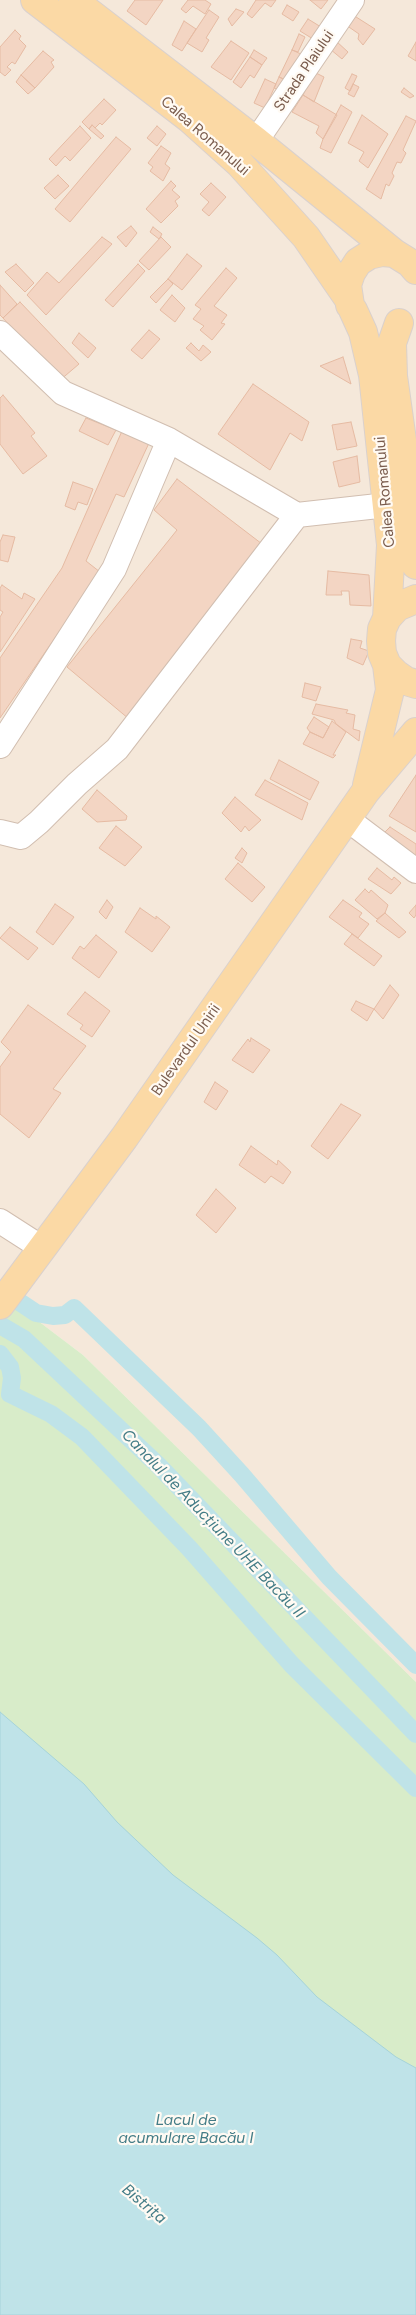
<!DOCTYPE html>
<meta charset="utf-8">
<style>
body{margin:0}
canvas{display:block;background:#fdf6ec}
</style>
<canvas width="416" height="2315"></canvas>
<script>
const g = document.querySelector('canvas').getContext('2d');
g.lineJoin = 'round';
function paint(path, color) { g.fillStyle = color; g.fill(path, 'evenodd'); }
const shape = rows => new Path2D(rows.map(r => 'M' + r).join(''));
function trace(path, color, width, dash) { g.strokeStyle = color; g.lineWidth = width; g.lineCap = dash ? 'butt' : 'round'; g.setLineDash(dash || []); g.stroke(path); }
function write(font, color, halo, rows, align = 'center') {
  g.font = font + ' Figtree,sans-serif'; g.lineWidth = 4.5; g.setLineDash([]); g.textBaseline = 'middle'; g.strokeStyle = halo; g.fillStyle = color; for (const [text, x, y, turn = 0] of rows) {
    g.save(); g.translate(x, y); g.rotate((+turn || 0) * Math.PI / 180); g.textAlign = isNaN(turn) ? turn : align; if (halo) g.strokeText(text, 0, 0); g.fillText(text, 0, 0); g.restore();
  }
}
paint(shape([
 [0,0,416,0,416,1682,83,1355,0,1292]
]), '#f5e8da');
paint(shape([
 [0,1292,83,1355,416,1682,416,2315,0,2315]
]), '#d8ecc9');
const water = shape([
 [0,1712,84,1784,117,1822,173,1875,257,1938,277,1955,317,1997,396,2057,416,2068,416,2315,0,2315,0,1712]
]);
paint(water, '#bfe3e8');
trace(water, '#a5d3da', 1);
trace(shape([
 [0,1289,36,1313,53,1316,65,1315,74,1308,199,1428,242,1475,329,1577,416,1665],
 [0,1325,24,1339,159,1466,416,1734],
 [0,1354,10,1367,12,1378,10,1394,51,1414,82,1437,189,1548,292,1665,416,1788]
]), '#bfe3e8', 18);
const building = shape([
 [135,0,163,0,146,25,127,11,135,0],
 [188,0,205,0,211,4,205,14,193,6,186,13,181,9,188,0],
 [256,0,276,0,271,7,265,3,252,18,247,14,256,0],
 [310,0,328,0,321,9,310,0],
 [287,5,299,12,293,21,282,14,287,5],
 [236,9,244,12,232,26,228,19,236,9],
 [209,10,219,17,206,38,209,40,202,52,187,43,209,10],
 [353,15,375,29,363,45,358,39,359,34,346,25,353,15],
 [308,19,321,27,313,39,300,31,308,19],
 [184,21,196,29,182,51,172,45,184,21],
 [15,30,21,36,19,39,26,46,15,64,12,62,7,67,11,70,5,76,0,72,0,47,15,30],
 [299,34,305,37,298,52,292,50,299,34],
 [231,41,249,53,231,80,211,67,231,41],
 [336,41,348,52,342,59,330,49,336,41],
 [416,42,416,61,408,56,416,42],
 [254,50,267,58,262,65,250,57,254,50],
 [292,50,301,54,288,81,279,77,292,50],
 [43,51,54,60,51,62,54,67,35,88,21,75,43,51],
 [250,57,262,65,254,78,250,75,241,88,233,82,250,57],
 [314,72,324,77,314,102,303,95,314,72],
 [352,74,357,76,350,91,345,88,352,74],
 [21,75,35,88,28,94,16,82,21,75],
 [279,77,288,81,284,92,274,88,279,77],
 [265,79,276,84,265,108,254,103,265,79],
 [353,84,359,87,354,97,348,94,353,84],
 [404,88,414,96,410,98,401,92,404,88],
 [303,95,337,115,323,139,316,133,319,126,292,112,303,95],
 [104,99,116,110,102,125,100,123,95,128,92,125,89,129,82,122,104,99],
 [341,105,352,112,331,153,320,148,323,139,341,105],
 [362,115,388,134,368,168,359,161,364,152,348,143,362,115],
 [406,116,416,121,403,150,406,153,401,163,397,162,392,173,394,176,389,186,386,184,381,199,366,189,406,116],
 [92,125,104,136,101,139,89,129,92,125],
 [80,126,91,138,70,161,65,156,56,166,49,159,80,126],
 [157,126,166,134,157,146,147,138,157,126],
 [116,137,131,149,70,222,55,209,116,137],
 [161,146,171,153,165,164,170,168,163,181,150,171,153,167,148,163,161,146],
 [58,175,69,186,55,199,44,188,58,175],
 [171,181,176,186,172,190,180,197,175,201,178,206,161,223,146,209,171,181],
 [211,183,226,197,209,216,202,210,209,202,200,194,211,183],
 [131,226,137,233,126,247,117,237,131,226],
 [153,227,162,234,159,239,150,232,153,227],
 [102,237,112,244,46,315,27,295,47,272,59,283,102,237],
 [161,237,171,247,149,270,139,261,161,237],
 [187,254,202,266,182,290,168,279,187,254],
 [16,264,34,283,25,292,5,272,16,264],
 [138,264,145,271,113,307,105,300,138,264],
 [226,268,237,278,214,306,227,315,221,323,225,324,212,340,200,330,204,326,193,319,201,309,195,305,226,268],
 [168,279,173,284,156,303,150,297,168,279],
 [0,285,17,304,3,318,0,315,0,285],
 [172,295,185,308,175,322,160,310,172,295],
 [20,302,79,364,59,381,3,318,20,302],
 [149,330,160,339,142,359,131,350,149,330],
 [79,333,96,348,88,358,72,343,79,333],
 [191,343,199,351,203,345,211,352,201,361,186,348,191,343],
 [343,357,351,384,320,366,343,357],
 [253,384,309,422,302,441,290,433,270,470,218,434,253,384],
 [3,395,35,433,31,436,47,456,23,474,0,444,0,398,3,395],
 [86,418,116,430,108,445,79,431,86,418],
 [351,422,357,446,337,450,332,425,351,422],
 [122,431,149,443,124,497,116,494,86,561,100,572,0,718,0,658,62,568,122,431],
 [357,456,360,482,339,487,333,462,357,456],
 [177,479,266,547,129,719,67,667,177,530,154,510,177,479],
 [73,482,93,489,87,505,78,502,75,510,65,506,73,482],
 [3,535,15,537,8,562,0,560,0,542,3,535],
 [328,571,369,575,371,606,350,605,349,591,341,591,342,595,326,595,328,571],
 [2,585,22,599,24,593,35,599,0,652,0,617,3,612,0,610,0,588,2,585],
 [351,639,362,641,360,648,369,651,363,665,347,658,351,639],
 [305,683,321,687,316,701,302,697,305,683],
 [316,704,348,710,346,713,355,715,353,729,360,731,359,741,336,724,334,720,312,714,316,704],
 [314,717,329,727,323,738,310,732,307,728,314,717],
 [332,721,346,732,333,755,336,755,333,758,303,744,310,732,323,738,332,721],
 [279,760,319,782,310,800,270,779,279,760],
 [416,775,416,832,389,816,416,775],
 [265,780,308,803,302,820,255,795,265,780],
 [97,790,127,816,126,820,97,822,82,809,97,790],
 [235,797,261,820,249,831,245,826,241,832,222,813,235,797],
 [116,826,142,847,125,866,99,848,116,826],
 [390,827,416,844,416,859,383,834,390,827],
 [242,848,247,853,242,863,235,858,242,848],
 [238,863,265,887,252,902,225,879,238,863],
 [377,868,392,880,394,877,401,883,391,894,368,879,377,868],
 [365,889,369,893,371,890,388,905,385,913,377,919,355,900,365,889],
 [107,900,113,907,106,919,99,912,107,900],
 [343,900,362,913,359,917,369,924,358,938,329,917,343,900],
 [55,904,74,917,53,945,36,932,55,904],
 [416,905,416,915,414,918,409,913,416,905],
 [140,908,156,919,156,916,170,927,152,952,125,932,140,908],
 [385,913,406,932,399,938,376,921,385,913],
 [10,927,38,948,28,960,0,938,10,927],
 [352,934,382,956,374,966,344,944,352,934],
 [96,935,117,952,99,978,72,958,80,946,84,949,96,935],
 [390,985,399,995,383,1019,374,1009,390,985],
 [85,992,110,1011,92,1037,80,1029,83,1025,67,1014,85,992],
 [356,1001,374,1009,367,1021,351,1010,356,1001],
 [28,1005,86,1046,53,1089,61,1093,29,1138,0,1114,0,1067,11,1052,1,1042,28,1005],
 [251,1038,270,1050,253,1073,232,1060,248,1039,250,1042,251,1038],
 [215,1082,228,1091,216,1110,204,1102,215,1082],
 [341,1104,361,1115,328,1159,311,1146,341,1104],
 [251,1146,277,1165,278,1160,291,1172,283,1184,271,1176,265,1183,239,1165,251,1146],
 [216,1189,236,1208,216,1233,196,1215,216,1189]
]);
paint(building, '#f3d5c3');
trace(building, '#e6bba3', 1);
const minor = shape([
 [256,141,352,0],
 [0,333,63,393,169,440,297,515,387,505],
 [0,746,114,569,169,440],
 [347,819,416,871],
 [0,832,21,837,39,822,77,784,117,749,297,515],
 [0,1221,42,1248]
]);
const major = shape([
 [35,0,190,119,239,163,306,237,348,298],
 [73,0,256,141,394,253],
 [350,305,347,285,351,273,358,262,369,255,382,252,394,253,410,263,416,270],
 [353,310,363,332,373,375,391,545,387,618],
 [399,323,392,343,393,376,409,490,416,565],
 [416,599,397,607,387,618,382,629,381,641,382,653,387,665,396,674,406,681,416,684],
 [367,785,390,690,387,665],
 [0,1305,124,1138,366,791,416,732]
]);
trace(minor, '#d1beb0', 26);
trace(major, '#dad1cd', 30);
trace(minor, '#fff', 24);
trace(major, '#fbd9a5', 28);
write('15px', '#7a5c4d', '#fffaf3', [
 ["Strada Plaiului",304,71,-56],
 ["Calea Romanului",205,136,41],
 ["Calea Romanului",385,492,-95],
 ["Bulevardul Unirii",186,1050,-55]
]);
write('italic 16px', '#437c86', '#fffaf3', [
 ["Canalul de Aducțiune UHE Bacău II",213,1524,46],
 ["Lacul de",186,2120],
 ["acumulare Bacău I",186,2138],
 ["Bistrița",144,2204,40]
]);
</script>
